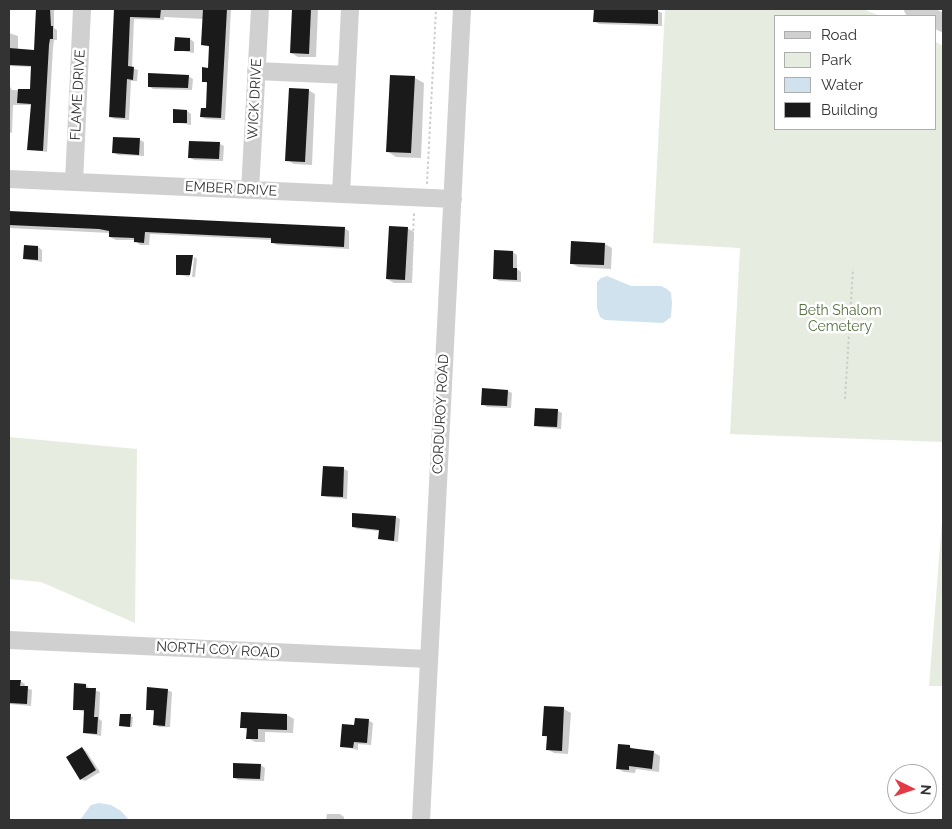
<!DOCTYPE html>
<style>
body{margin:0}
#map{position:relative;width:952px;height:829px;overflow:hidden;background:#fff;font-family:Raleway,sans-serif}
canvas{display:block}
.frame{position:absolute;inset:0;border:10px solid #333;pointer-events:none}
.legend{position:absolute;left:774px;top:15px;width:162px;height:115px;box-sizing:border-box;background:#fff;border:1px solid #adadad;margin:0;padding:6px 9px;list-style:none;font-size:15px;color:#333}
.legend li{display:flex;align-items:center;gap:10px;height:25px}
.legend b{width:25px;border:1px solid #adadad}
.north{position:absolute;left:887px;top:764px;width:50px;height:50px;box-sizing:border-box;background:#fff;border:1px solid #adadad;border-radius:50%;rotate:94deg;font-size:14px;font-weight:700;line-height:20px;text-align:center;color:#333}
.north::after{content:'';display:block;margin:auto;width:18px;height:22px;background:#e63946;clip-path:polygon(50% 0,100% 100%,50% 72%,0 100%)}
</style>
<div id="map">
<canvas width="952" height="829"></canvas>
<div class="frame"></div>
<ul class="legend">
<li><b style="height:6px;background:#d0d0d0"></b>Road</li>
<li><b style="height:14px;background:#e6ecdf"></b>Park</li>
<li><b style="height:14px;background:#cfe2ee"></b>Water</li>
<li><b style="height:14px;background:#1a1a1a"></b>Building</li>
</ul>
<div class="north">N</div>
</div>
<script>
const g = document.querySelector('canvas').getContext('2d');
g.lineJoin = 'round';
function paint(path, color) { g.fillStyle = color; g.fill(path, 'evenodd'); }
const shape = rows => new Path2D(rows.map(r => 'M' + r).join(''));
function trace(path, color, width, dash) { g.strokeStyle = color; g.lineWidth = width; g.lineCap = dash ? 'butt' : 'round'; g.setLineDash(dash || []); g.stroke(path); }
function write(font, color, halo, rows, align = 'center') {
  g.font = font + ' Raleway,sans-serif'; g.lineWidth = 5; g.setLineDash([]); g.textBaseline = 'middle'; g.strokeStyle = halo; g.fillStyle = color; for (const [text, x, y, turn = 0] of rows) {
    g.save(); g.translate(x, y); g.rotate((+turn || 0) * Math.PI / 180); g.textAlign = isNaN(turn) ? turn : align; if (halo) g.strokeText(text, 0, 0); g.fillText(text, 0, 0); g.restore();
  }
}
paint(shape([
 [665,9,863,9,880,16,776,16,776,129,936,129,936,42,943,46,943,442,730,434,740,248,653,243],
 [9,437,137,449,135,623,41,582,9,579],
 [943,508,943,686,929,686]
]), '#e6ecdf');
paint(shape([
 [607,276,631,286,661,286,667,289,671,293,672,303,671,317,663,323,605,320,600,317,597,308,597,282,601,278],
 [99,803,111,805,121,811,129,820,80,820,91,805]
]), '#cfe2ee');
paint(shape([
 [36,9,54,9,54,28,57,30,57,40,54,40,53,48,47,152,28,149,32,105,13,105,12,133,9,132,9,85,12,90,31,91,32,67,9,66,9,33,18,36,18,50,35,51],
 [116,9,231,9,225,120,206,119,201,117,207,110,207,83,203,81,209,69,210,47,203,45,204,19,164,17,164,20,134,19,132,68,138,70,137,81,131,81,129,120,115,119,110,117],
 [293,9,318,9,316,57,298,57,291,53],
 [595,9,658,11,662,13,662,26,599,24,594,21],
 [190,39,194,42,194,53,176,50],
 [188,76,193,79,192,90,153,89,149,86],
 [391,76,415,78,424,83,421,158,396,157,387,151],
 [308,90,315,94,312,165,294,164,287,160],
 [174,111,187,111,191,114,191,125,174,122],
 [114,138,140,140,144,142,144,156,118,155,113,152],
 [220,144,224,146,223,161,194,160,189,157],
 [9,212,344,228,349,231,349,249,277,245,272,242,272,240,150,234,149,245,140,245,135,240,116,240,110,237,110,233,9,228],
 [407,228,414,232,412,283,394,283,387,279],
 [605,244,612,248,611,269,578,267,571,263],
 [38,247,42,250,42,262,25,259],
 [513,252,517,255,517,269,521,272,521,282,499,281,494,278],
 [177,256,193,257,189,277,177,274],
 [194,257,197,259,195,277,192,277],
 [508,391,512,393,511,408,487,407,483,404],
 [558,411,562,413,561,429,539,427,535,425],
 [324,468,344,469,348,471,347,499,327,497,322,495],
 [396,517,400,519,398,542,379,539,380,531,357,529,353,526],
 [9,681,20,681,25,684,24,687,32,690,31,706,9,704],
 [75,685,86,685,90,689,100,692,99,719,102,721,101,736,84,733,85,712,74,709],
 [167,690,172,692,170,727,159,727,154,724,155,712,147,709],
 [545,707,564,709,571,713,568,754,554,753,547,749,548,738,543,735],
 [121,715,133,717,132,727,122,726],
 [287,715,294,719,293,733,265,732,265,742,255,742,248,738,248,731,242,727],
 [368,720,373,723,371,745,358,744,358,750,341,746,356,726],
 [630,747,637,750,653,752,660,756,659,772,636,769,635,773,624,772,617,768],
 [82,748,86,751,100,772,85,781,81,779],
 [261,765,265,768,264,781,238,780,234,777],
 [327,814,340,814,344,817,344,820,326,820]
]), '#0003');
paint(shape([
 [36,9,50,9,51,26,53,26,53,39,50,39,49,45,43,151,27,150,31,104,17,103,18,89,30,89,31,66,9,65,9,48,34,50],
 [114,9,161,9,160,18,130,17,128,66,134,67,133,80,127,79,125,118,109,117],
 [203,9,227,9,221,118,200,117,201,108,206,108,207,82,202,82,202,67,208,68,209,46,201,45],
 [292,9,311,9,309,54,290,53],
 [594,9,658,10,658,24,593,22],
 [175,37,190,38,190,51,174,51],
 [148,73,189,75,188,88,148,87],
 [390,75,415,76,411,153,386,152],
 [289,88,309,89,305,162,285,161],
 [173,109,187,110,187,123,173,123],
 [113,137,140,138,139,155,112,153],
 [189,141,220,142,219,159,188,158],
 [9,211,345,227,344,247,271,243,271,238,145,232,144,243,134,242,134,238,109,237,109,231,99,229,9,225],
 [389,226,408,227,405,280,386,279],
 [571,241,605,243,604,265,570,264],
 [24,245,38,246,38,260,23,259],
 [494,250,513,251,513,268,517,268,517,280,493,279],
 [176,255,193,255,190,275,176,275],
 [482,388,508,390,507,406,481,405],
 [535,408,558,409,557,427,534,426],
 [323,466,344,467,343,497,321,496],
 [352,513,396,516,394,541,378,539,379,530,352,527],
 [9,680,21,680,20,686,28,686,27,704,9,703],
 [74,683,86,684,86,688,96,688,94,717,98,717,97,734,83,733,84,710,73,710],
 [147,687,168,689,165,726,153,725,154,710,146,710],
 [544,706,564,707,562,751,546,750,547,736,542,736],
 [241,712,287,714,287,730,258,729,258,739,246,739,247,728,240,728],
 [120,714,131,714,130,727,119,726],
 [355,718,369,719,367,743,354,742,353,748,340,747,342,724,354,725],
 [618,744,630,745,630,748,654,751,652,769,629,766,629,770,616,769],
 [82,747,96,770,80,780,66,757],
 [233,763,261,764,260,779,233,778]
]), '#1a1a1a');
trace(shape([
 [427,184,436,9],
 [411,281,414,213],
 [845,399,853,269]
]), '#cdcdcd', 2, [2.5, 2.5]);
trace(shape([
 [913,9,929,16],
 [936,19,943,23],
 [256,71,347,75],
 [9,179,453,199],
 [74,182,82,9],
 [250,190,260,9],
 [341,194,350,9],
 [9,640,428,659],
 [421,820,462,9]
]), '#d0d0d0', 18);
write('14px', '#333', '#fff', [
 ["FLAME DRIVE",78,95,-87],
 ["WICK DRIVE",255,99,-87],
 ["EMBER DRIVE",231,189,3],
 ["CORDUROY ROAD",441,414,-87],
 ["NORTH COY ROAD",218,650,3]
]);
write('14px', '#56703f', '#fff', [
 ["Beth Shalom",840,311],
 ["Cemetery",840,327]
]);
</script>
